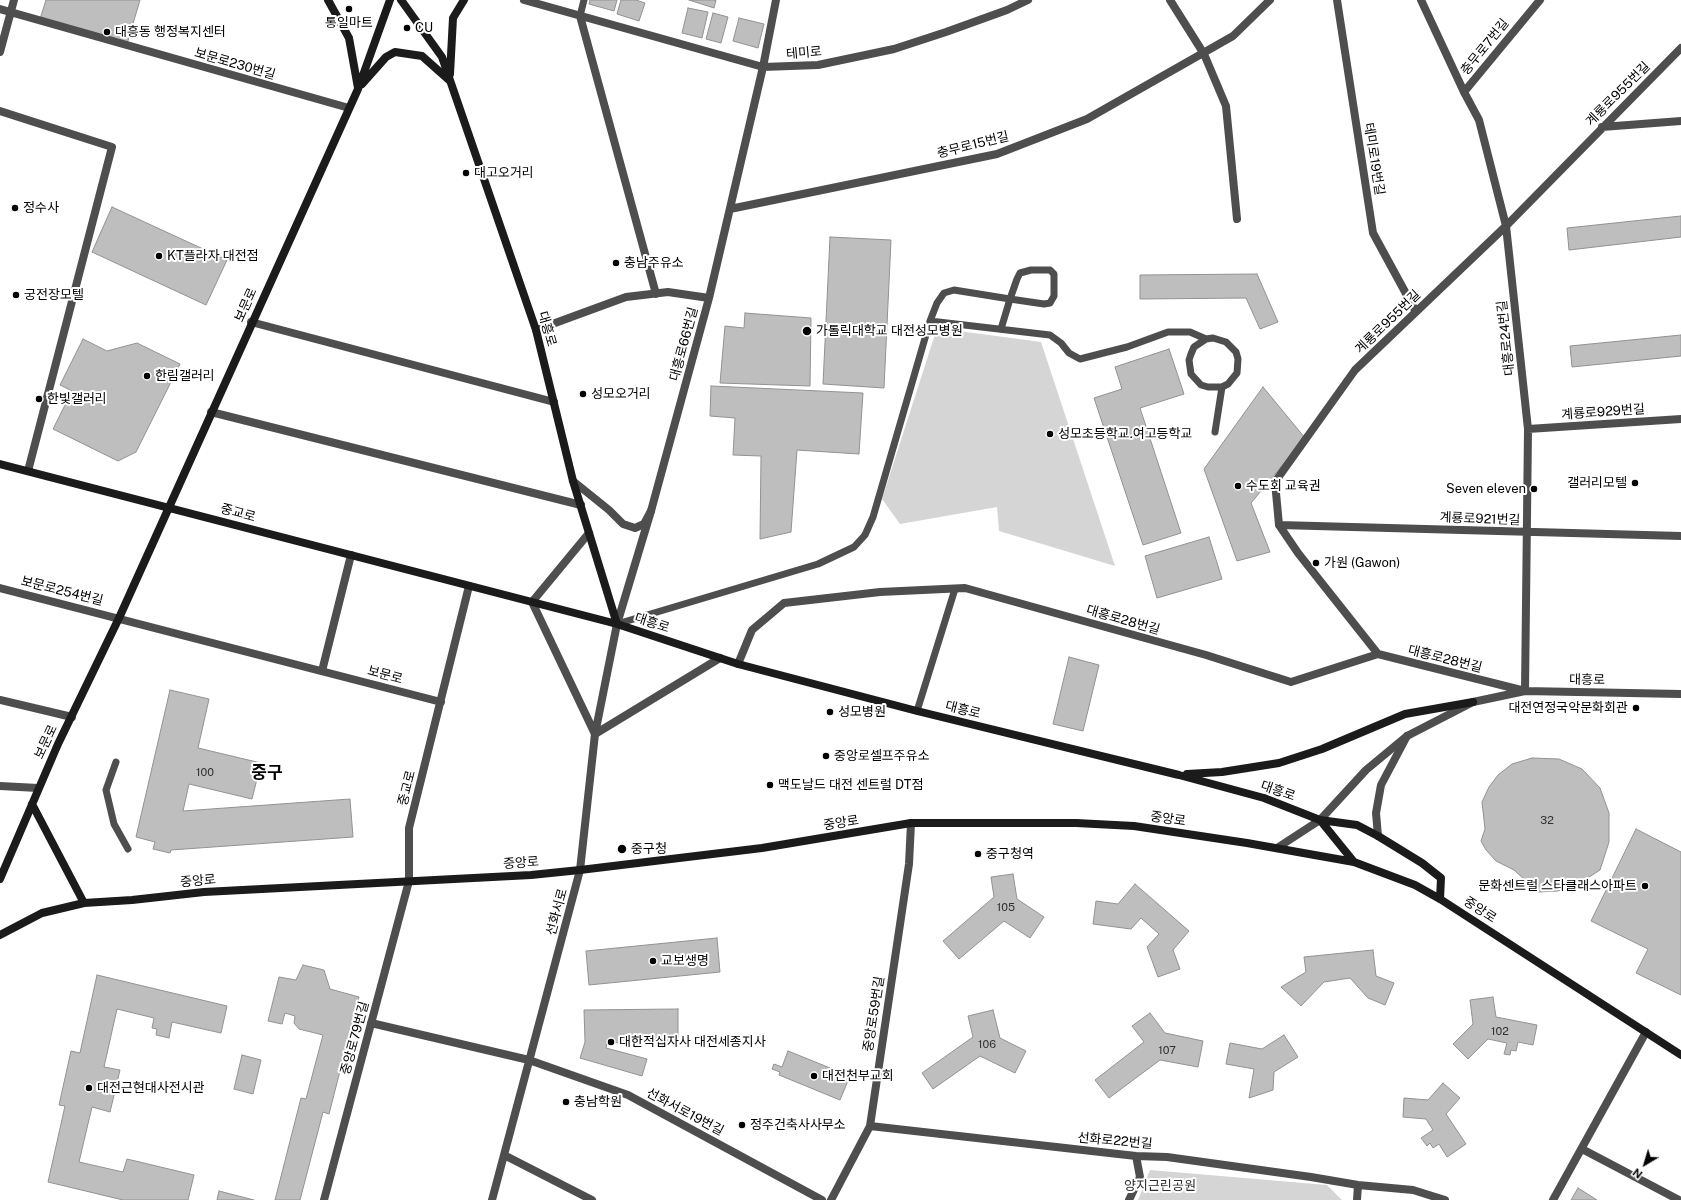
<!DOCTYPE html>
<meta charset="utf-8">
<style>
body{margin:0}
#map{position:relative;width:1681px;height:1200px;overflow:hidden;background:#fff;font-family:"Public Sans",sans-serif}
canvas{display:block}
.north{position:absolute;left:1625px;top:1144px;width:40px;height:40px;-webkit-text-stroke:3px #fff;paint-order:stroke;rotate:218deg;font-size:11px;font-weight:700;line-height:16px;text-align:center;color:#000}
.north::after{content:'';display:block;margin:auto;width:14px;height:18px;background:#000;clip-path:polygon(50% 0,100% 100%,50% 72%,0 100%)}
</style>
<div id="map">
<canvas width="1681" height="1200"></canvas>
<div class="north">N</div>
</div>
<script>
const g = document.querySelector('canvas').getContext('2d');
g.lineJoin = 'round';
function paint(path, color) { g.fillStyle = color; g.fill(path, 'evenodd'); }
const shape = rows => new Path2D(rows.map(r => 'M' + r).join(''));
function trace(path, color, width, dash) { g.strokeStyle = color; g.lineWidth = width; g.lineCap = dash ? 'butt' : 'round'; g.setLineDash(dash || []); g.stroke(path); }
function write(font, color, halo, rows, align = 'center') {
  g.font = font + ' "Public Sans","Noto Sans KR",sans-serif'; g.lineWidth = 4; g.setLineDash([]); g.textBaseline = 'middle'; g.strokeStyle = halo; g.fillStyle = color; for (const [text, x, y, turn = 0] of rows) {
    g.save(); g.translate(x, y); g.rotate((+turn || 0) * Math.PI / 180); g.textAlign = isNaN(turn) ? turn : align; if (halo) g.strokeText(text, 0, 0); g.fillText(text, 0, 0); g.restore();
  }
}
paint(shape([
 [937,328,1041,342,1115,566,999,531,997,507,900,524,882,499],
 [1150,1170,1327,1185,1342,1200,1138,1200]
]), '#d5d5d5');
const building = shape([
 [46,0,140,0,127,44,40,19,46,0],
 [590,0,617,0,614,11,589,4,590,0],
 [621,0,636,0,645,3,639,21,617,14,621,0],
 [689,0,716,0,714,8,689,0],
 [688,8,708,12,702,38,682,33,688,8],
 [713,13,728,17,721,43,706,39,713,13],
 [739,18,764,24,758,48,733,41,739,18],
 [112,207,227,260,206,305,92,252,112,207],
 [1681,216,1681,237,1569,250,1567,228,1681,216],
 [830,237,891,240,884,388,823,384,830,237],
 [1257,274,1278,322,1260,329,1246,298,1140,299,1140,275,1257,274],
 [745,313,811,318,810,386,720,383,725,326,744,328,745,313],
 [1681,335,1681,356,1572,367,1570,346,1681,335],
 [83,339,107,351,137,343,180,364,136,452,118,461,53,429,72,391,60,385,83,339],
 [1169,349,1184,394,1140,408,1181,533,1143,545,1094,398,1122,389,1115,367,1169,349],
 [711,386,863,393,859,454,797,450,791,532,760,539,761,456,733,455,735,418,710,416,711,386],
 [1263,387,1305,438,1251,503,1270,552,1237,561,1204,469,1263,387],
 [1209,537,1222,579,1157,598,1145,556,1209,537],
 [1069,657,1099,665,1083,731,1053,724,1069,657],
 [170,690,209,699,198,748,261,763,252,799,189,784,183,811,350,799,353,837,171,850,170,853,153,849,155,842,136,837,170,690],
 [1532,758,1559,759,1582,769,1600,788,1609,813,1609,842,1600,870,1577,885,1558,891,1538,892,1514,870,1496,861,1486,850,1481,841,1485,829,1482,802,1489,787,1498,775,1512,764,1532,758],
 [1636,829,1681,852,1681,995,1636,973,1648,949,1591,921,1636,829],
 [1013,874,1017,899,1044,917,1030,938,1004,921,959,959,943,941,994,897,991,877,1013,874],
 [1135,884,1189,931,1173,950,1180,969,1158,977,1147,947,1159,934,1141,918,1131,929,1093,924,1096,901,1118,904,1135,884],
 [717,938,720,972,589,985,586,951,717,938],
 [1373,950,1376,976,1394,983,1385,1005,1368,998,1350,978,1324,982,1301,1006,1281,987,1306,972,1304,957,1373,950],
 [303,965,324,970,330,989,359,997,329,1114,323,1112,300,1200,275,1200,301,1098,306,1099,323,1035,299,1029,294,1023,295,1016,285,1013,282,1024,268,1021,279,977,296,980,303,965],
 [97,975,227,1006,221,1033,172,1022,169,1038,156,1035,157,1029,152,1028,154,1018,117,1009,104,1067,120,1070,110,1112,92,1107,79,1162,123,1172,127,1159,194,1175,188,1200,123,1200,48,1182,65,1106,59,1105,71,1051,80,1053,97,975],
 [1493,997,1496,1017,1537,1025,1533,1045,1518,1042,1516,1051,1511,1050,1510,1055,1504,1054,1507,1043,1488,1039,1468,1059,1453,1044,1473,1024,1470,1000,1493,997],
 [678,1009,678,1041,607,1043,606,1048,647,1059,642,1076,580,1058,585,1042,584,1010,678,1009],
 [993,1010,1000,1038,1026,1051,1015,1073,980,1056,933,1089,922,1073,973,1037,968,1016,993,1010],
 [1150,1013,1165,1033,1203,1041,1198,1067,1160,1060,1109,1098,1095,1080,1144,1042,1132,1026,1150,1013],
 [1284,1035,1298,1057,1274,1072,1273,1090,1249,1098,1254,1069,1226,1064,1230,1043,1262,1049,1284,1035],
 [788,1051,850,1076,840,1100,779,1075,780,1072,772,1069,774,1064,782,1067,788,1051],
 [242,1055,261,1060,253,1094,234,1089,242,1055],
 [1443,1083,1460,1098,1446,1114,1466,1144,1447,1157,1439,1144,1433,1148,1430,1143,1427,1146,1421,1138,1433,1130,1426,1119,1403,1117,1404,1098,1428,1100,1443,1083],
 [1578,1188,1597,1200,1571,1200,1578,1188],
 [219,1191,254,1200,217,1200,219,1191]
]);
paint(building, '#bebebe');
trace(building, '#929292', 1);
trace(shape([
 [580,16,584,0],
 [930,321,1050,335,1061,343,1069,353,1080,359,1127,347,1168,332,1190,332,1206,339,1213,338,1226,342,1236,352,1238,359,1237,373,1228,384,1222,387,1208,387,1201,385,1191,374,1189,360,1191,354,1194,347,1206,339],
 [1215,432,1222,387],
 [617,624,818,564,854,547,865,535,873,517,930,321,937,303,944,293,954,290,1010,299,1044,304,1050,303,1054,296,1054,274,1050,270,1031,270,1020,273,1017,279,1010,299,1001,329],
 [917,711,955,589],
 [116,762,106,790,114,824,128,849]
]), '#4e4e4e', 7);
trace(shape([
 [524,0,763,67,818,65,894,49,946,32,1007,10,1028,0],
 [1170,0,1204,54,1226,106,1237,219],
 [1337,0,1373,233,1416,312],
 [0,9,349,108],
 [580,16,656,294],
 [0,52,14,0],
 [1464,92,1540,0],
 [0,111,112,147,28,471],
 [1602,127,1681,121],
 [730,209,997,154,1087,119,1233,36,1270,0],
 [251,322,554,402],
 [536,330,626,297,668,292,709,298],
 [211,412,581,505],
 [1528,429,1681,419],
 [1279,525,1681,536],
 [589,533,532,602,595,734],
 [0,588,441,702],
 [1378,654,1298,553,1279,525,1275,482,1355,370,1506,226,1681,48],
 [738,664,752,630,784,603,880,592,965,588,1206,655,1291,682,1378,654,1525,691,1528,429,1506,226,1479,120,1464,92,1421,0],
 [322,671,351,555],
 [0,700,72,717],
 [0,786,38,788],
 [1277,848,1320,820,1366,770,1407,736,1473,702,1525,691,1681,694],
 [371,1023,529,1060,628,1095,822,1200],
 [870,1126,1136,1156,1167,1157,1311,1177,1358,1185,1413,1190,1445,1200],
 [1582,1149,1679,1200],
 [504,1155,592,1200],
 [324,1200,409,881,409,828,469,586],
 [492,1200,580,870,595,734,617,624,651,511,709,298,763,67,776,0],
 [831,1200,870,1126,909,864,911,823],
 [1129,1200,1140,1177,1136,1156],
 [1357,1200,1358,1185],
 [1553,1200,1646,1032]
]), '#4e4e4e', 8);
trace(shape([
 [573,481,609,510,623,524,635,528,644,524,651,511],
 [595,734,720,658],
 [1378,836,1376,813,1381,785,1407,736]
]), '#4e4e4e', 8);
trace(shape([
 [328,0,349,38,358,88],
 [401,0,442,57,536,330,573,481,617,624],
 [450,74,453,18,464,0],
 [362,84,386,57,395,52,422,56,449,80],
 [0,464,617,624,738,664,917,711,1179,775,1264,798,1320,820,1354,862],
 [1187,774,1222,772,1279,763,1322,749,1405,714,1473,702],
 [32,804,84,903],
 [1320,820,1357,825,1378,836,1422,863,1441,878,1440,899],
 [0,879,58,744,119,618,358,89,390,0],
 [0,935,42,913,84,903,132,900,204,892,531,875,580,870,762,848,911,823,1076,823,1134,826,1247,843,1354,862,1415,885,1440,899,1681,1055]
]), '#1b1b1b', 8);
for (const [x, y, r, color] of [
 [349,9,4,"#000"],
 [407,28,4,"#000"],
 [107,32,4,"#000"],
 [466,173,4,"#000"],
 [15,208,4,"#000"],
 [159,256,4,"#000"],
 [616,263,4,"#000"],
 [16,295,4,"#000"],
 [807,331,5,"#000"],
 [147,376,4,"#000"],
 [583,394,4,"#000"],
 [39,399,4,"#000"],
 [1050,434,4,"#000"],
 [1635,483,4,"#000"],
 [1238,486,4,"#000"],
 [1534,489,4,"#000"],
 [1316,563,4,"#000"],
 [1636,708,4,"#000"],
 [830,712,4,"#000"],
 [826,756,4,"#000"],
 [770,785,4,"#000"],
 [622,849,5,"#000"],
 [978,854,4,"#000"],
 [1645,886,4,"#000"],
 [653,961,4,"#000"],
 [611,1042,4,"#000"],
 [814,1076,4,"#000"],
 [89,1088,4,"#000"],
 [566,1102,4,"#000"],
 [742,1125,4,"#000"]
]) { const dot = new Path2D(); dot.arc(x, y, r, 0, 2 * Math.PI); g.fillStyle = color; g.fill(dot); trace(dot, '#fff', 1.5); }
write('11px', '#303030', null, [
 ["100",205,773],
 ["32",1547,821],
 ["105",1006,908],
 ["102",1500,1032],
 ["106",987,1045],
 ["107",1167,1051]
]);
write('13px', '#000', '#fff', [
 ["통일마트",349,23,"center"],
 ["CU",415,28],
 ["대흥동 행정복지센터",115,32],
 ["대고오거리",474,173],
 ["정수사",23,208],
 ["KT플라자 대전점",167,256],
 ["충남주유소",624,263],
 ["궁전장모텔",24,295],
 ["가톨릭대학교 대전성모병원",816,331],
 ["한림갤러리",155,376],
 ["성모오거리",591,394],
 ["한빛갤러리",47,399],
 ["성모초등학교.여고등학교",1058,434],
 ["갤러리모텔",1627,483,"right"],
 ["수도회 교육권",1246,486],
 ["Seven eleven",1526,489,"right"],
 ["가원 (Gawon)",1324,563],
 ["대전연정국악문화회관",1628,708,"right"],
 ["성모병원",838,712],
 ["중앙로셀프주유소",834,756],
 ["맥도날드 대전 센트럴 DT점",778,785],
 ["중구청",631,849],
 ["중구청역",986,854],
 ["문화센트럴 스타클래스아파트",1637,886,"right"],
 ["교보생명",661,961],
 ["대한적십자사 대전세종지사",619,1042],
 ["대전천부교회",822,1076],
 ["대전근현대사전시관",97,1088],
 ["충남학원",574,1102],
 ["정주건축사사무소",750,1125]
], 'left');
write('13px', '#000', '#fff', [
 ["충무로7번길",1485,47,-51],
 ["테미로",804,53,-5],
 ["보문로230번길",235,64,16],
 ["계룡로955번길",1618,94,-45],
 ["충무로15번길",973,145,-14],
 ["테미로19번길",1374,159,81],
 ["보문로",246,305,-66],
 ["계룡로955번길",1388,322,-44],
 ["대흥로",547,329,74],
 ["대흥로24번길",1506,338,-96],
 ["대흥로66번길",684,344,-75],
 ["계룡로929번길",1603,412,-4],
 ["중교로",238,513,15],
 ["계룡로921번길",1480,519,2],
 ["보문로254번길",62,591,14],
 ["대흥로28번길",1123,620,16],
 ["대흥로",652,623,18],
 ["대흥로28번길",1445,659,14],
 ["보문로",385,675,15],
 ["대흥로",1587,680,1],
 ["대흥로",963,710,14],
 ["보문로",46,742,-65],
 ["중교로",407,788,-76],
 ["대흥로",1278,791,19],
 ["중앙로",1168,819,8],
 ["중앙로",841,823,-9],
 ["중앙로",521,863,-4],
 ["중앙로",198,881,-5],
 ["중앙로",1480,910,33],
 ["선화서로",557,912,-75],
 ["중앙로59번길",874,1014,-81],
 ["중앙로79번길",355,1038,-75],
 ["선화서로19번길",685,1112,28],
 ["선화로22번길",1115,1141,5]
]);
write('13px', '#2c2c2c', '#fff', [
 ["양지근린공원",1160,1186]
]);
write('bold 17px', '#000', '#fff', [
 ["중구",267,773]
]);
</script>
